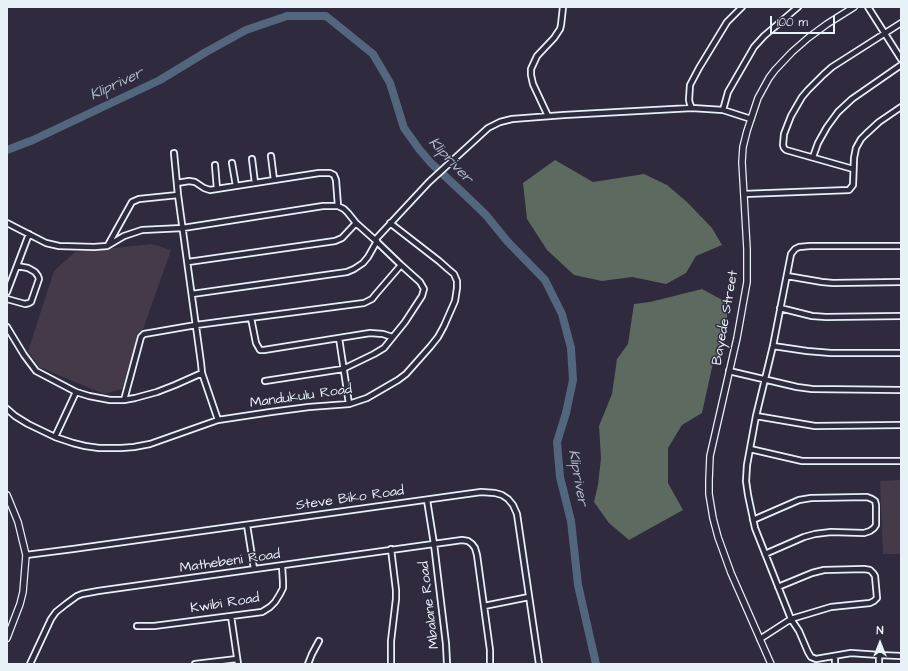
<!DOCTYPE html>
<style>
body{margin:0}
#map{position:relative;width:908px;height:671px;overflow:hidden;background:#2f2a3d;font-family:"Architects Daughter",sans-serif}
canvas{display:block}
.frame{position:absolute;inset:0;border:8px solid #e8f1f8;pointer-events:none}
.north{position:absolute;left:860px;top:623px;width:40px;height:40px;-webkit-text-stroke:3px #2f2a3d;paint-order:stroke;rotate:0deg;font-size:11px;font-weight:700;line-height:16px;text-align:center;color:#e8f1f8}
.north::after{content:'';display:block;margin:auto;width:14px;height:18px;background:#e8f1f8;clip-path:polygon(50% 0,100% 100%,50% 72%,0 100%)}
.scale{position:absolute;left:770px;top:16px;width:65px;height:18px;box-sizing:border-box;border:2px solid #e8f1f8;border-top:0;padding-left:5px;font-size:12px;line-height:14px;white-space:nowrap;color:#e8f1f8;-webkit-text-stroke:3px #2f2a3d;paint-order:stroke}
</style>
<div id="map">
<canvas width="908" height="671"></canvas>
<div class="frame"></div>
<div class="north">N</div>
<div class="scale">100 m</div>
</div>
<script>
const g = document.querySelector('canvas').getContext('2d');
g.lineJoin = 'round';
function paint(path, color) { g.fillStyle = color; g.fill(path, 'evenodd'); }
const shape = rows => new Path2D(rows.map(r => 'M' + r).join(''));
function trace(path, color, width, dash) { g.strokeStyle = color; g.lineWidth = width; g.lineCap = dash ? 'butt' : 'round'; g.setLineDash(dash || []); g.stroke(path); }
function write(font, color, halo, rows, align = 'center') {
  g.font = font + ' "Architects Daughter",sans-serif'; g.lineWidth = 3; g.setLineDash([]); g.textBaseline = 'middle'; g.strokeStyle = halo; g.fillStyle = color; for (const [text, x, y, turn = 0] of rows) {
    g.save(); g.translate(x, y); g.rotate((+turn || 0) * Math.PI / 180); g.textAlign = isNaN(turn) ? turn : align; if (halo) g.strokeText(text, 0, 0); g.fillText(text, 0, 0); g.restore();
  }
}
paint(shape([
 [152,244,171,250,122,389,104,394,39,367,28,351,54,271,75,252],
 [901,480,901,554,883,554,880,481]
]), '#443a4a');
paint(shape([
 [555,160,593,182,644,174,667,185,687,202,712,228,722,245,696,256,686,273,666,284,632,277,602,281,574,275,547,250,527,219,523,183],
 [702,289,728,303,726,333,721,356,713,363,702,413,682,425,668,448,668,483,683,510,629,540,609,523,594,502,598,485,601,458,599,426,612,394,617,359,628,344,634,304,650,302]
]), '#5c6a60');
trace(shape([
 [7,150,33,140,160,80,206,52,246,30,287,16,326,16,373,54,390,83,404,128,419,149,431,163,462,192,486,215,507,241,545,280,562,314,571,348,573,380,566,413,557,442,560,477,571,521,578,585,596,664]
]), '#52667e', 8);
const minor = shape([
 [742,7,727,22,699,68,690,85,689,100,690,104,692,108,723,110,751,119],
 [868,7,901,59],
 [723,110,728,92,754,47,764,36,798,7],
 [548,116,533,84,531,75,531,69,537,56,554,38,560,29,561,25,563,7],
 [174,153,178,195,201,363,202,373,218,420],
 [271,156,274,180],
 [813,157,818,143,827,127,838,112,852,99,901,65],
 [252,159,255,183],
 [232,163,236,186],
 [215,165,217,189],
 [853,169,786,150,784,148,783,145,784,134,791,116,802,97,808,90,823,75,832,67,901,23],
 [177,183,189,181,195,182,204,188,210,190,319,173,330,173,334,175,336,180,338,206],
 [744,194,849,190,853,185,854,158,856,148,861,139,866,134,879,122,901,107],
 [7,223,46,243,59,246,94,247,107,246,124,236,142,230,183,228,323,206,338,206,344,209,348,213,356,223,375,240,401,265,420,282,424,289,422,296,405,322,384,348,374,354,343,369,265,381],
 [375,240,429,182,488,128,500,122,512,119,564,115,692,108],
 [108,245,132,202,139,199,178,195],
 [901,246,810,246,799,247,795,249,791,254,773,346,756,416,747,465,746,481,748,495,755,528,791,619,799,631,808,652,811,657,816,659,851,653,879,655,901,656],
 [188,262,335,241,342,238,356,223],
 [787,276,822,282,833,283,901,282],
 [7,292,29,234],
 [192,294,347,272,354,269,363,263,368,257,377,241],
 [7,299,25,304,29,303,31,302,39,279,38,276,35,272,28,268,17,266],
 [780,308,812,316,826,317,901,316],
 [251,318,256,343,260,350,264,350,370,333,383,334,392,337],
 [7,327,24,355,36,371,76,392,89,396,110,400,124,400,135,398,157,392,175,385,202,373],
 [339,338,349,404],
 [773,346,807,351,831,353,901,353],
 [729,371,797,387,812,389,901,390],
 [124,400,141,337,144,334,196,325,364,303,372,299,376,294,401,265],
 [7,409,15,416,28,424,55,437,73,443,85,446,99,448,121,448,134,447,150,444,218,420,271,412,309,407,349,404,367,398,398,380,406,374,430,347,438,337,444,326,455,301,457,288,457,281,454,274,448,269,439,261,390,223],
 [756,416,815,426,901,425],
 [55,437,76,392],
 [750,449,802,461,901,461],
 [427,500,434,544,446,644,447,664],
 [753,520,799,500,811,498,867,497,872,499,875,501,876,505,876,525,874,528,870,531,864,533,831,532,815,534,804,537,765,554],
 [247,525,254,569],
 [26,555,73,549,481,492,495,493,502,495,508,499,513,505,517,514,539,664],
 [484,606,529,597],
 [231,616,238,664],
 [137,626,154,626,262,612,270,607,275,602,280,594,283,588,283,582,282,566],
 [760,639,791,619,831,607,870,603,874,601,877,598,875,576,873,573,870,570,864,569,824,570,812,573,778,587],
 [30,664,51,619,56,612,66,604,77,596,82,594,98,591,462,540,468,541,472,544,475,548,477,555,490,650,490,664],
 [195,664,237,659],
 [308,664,312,654,319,641],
 [391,664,391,641,396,599,396,590,391,549],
 [835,664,835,656],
 [879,664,879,655]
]);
const tertiary = shape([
 [7,495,18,522,26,555,23,592,20,604,7,638],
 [771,664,731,573,718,537,713,518,709,494,709,480,710,456,737,338,747,282,747,249,742,162,743,147,747,131,758,98,769,78,775,70,792,52,808,38,827,24,854,7]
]);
trace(minor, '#e8f1f8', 8);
trace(tertiary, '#e8f1f8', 8);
trace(minor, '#2f2a3d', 4.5);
trace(tertiary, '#2f2a3d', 5.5);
write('14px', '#e8f1f8', '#2f2a3d', [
 ["Bayede Street",726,318,-80],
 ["Mandukulu Road",301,397,-8],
 ["Steve Biko Road",350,499,-8],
 ["Mathebeni Road",230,562,-8],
 ["Kwibi Road",225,604,-9],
 ["Mbalane Road",430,605,-97]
]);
write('italic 15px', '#acb9c7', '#2f2a3d', [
 ["Klipriver",117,85,-25],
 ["Klipriver",450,161,47],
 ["Klipriver",577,478,80]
]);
</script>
